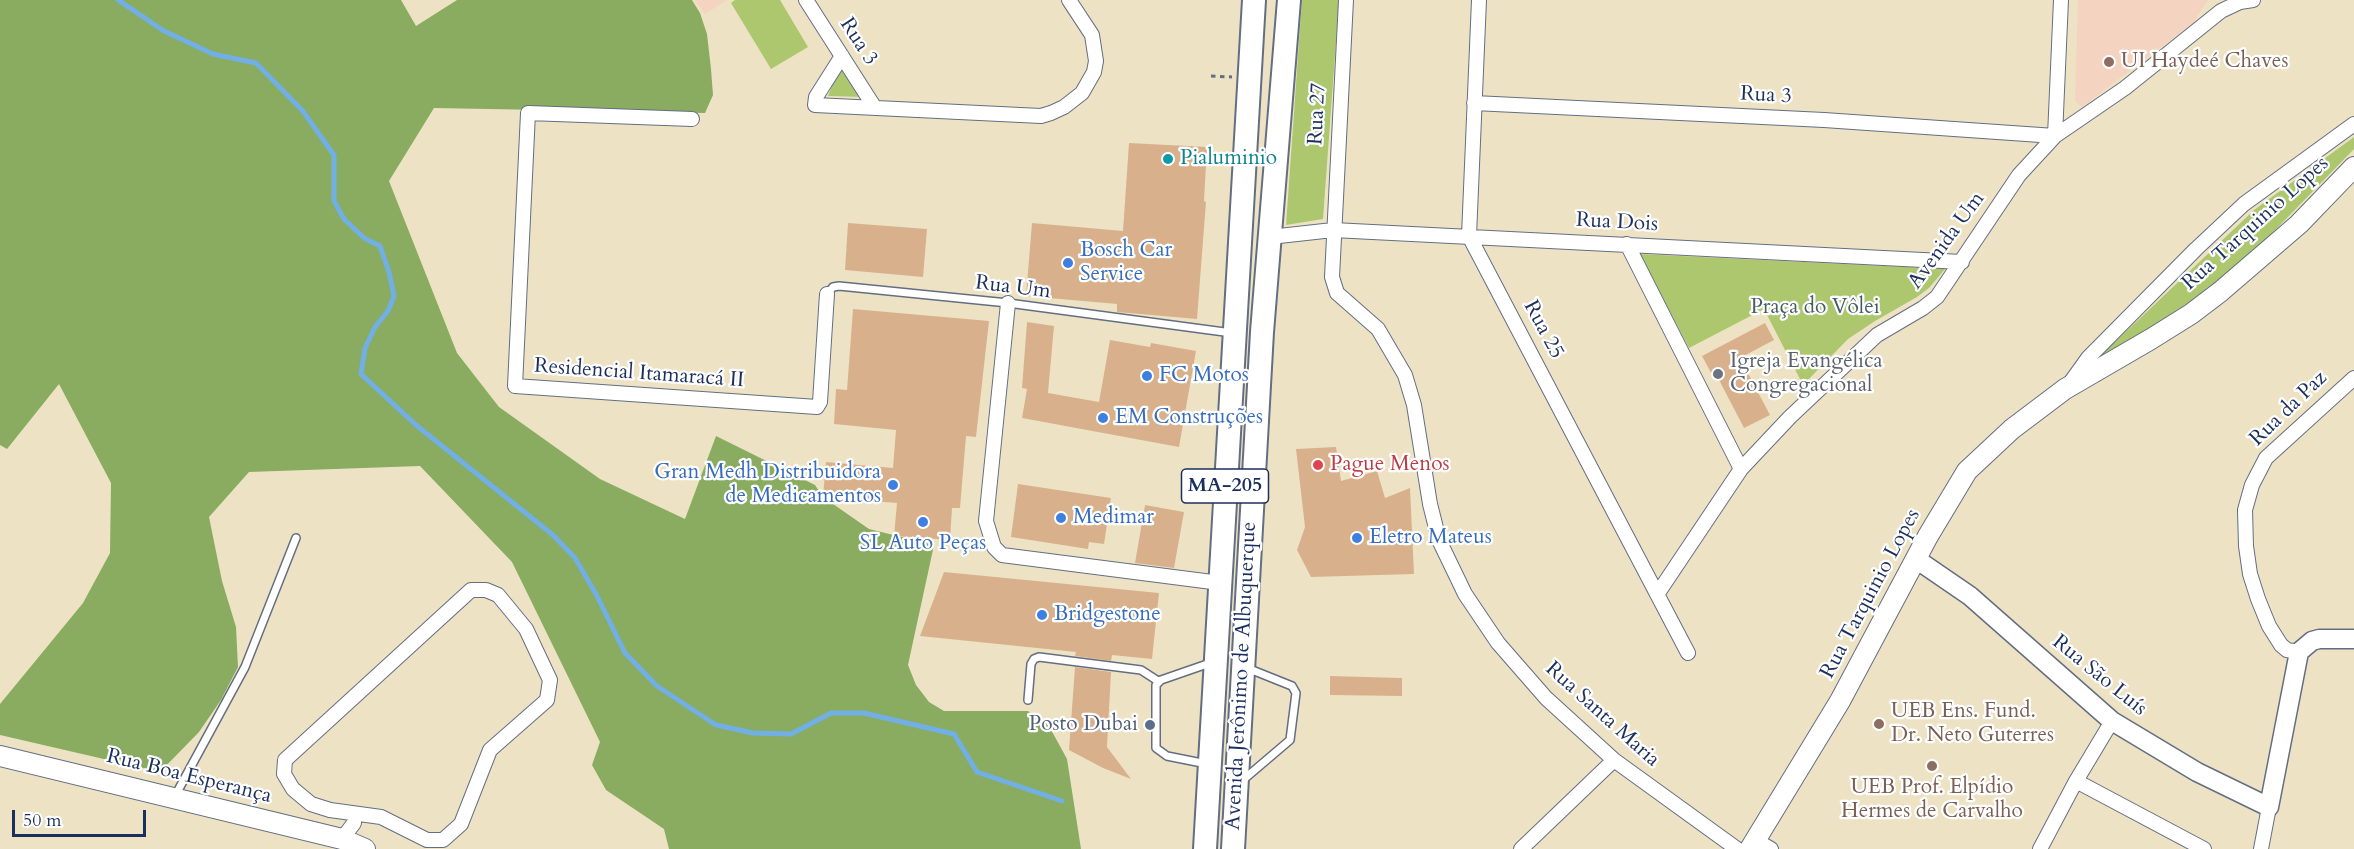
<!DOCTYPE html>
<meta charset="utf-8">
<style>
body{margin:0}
#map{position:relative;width:2354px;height:849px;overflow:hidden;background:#ede3c4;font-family:Cardo,serif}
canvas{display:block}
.scale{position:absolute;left:12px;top:810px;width:134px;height:27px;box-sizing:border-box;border:3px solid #1b2f5e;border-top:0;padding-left:8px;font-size:18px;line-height:21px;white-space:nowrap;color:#1b2f5e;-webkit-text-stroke:4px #fff;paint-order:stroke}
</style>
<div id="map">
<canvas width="2354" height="849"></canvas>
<div class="scale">50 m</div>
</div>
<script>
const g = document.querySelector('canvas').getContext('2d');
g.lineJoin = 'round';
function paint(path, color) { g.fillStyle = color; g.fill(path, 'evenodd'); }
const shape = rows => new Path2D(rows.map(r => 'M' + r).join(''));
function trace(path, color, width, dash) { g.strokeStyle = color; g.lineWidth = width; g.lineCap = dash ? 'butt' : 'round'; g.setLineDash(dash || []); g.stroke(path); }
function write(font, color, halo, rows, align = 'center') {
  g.font = font + ' Cardo,serif'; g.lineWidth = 4.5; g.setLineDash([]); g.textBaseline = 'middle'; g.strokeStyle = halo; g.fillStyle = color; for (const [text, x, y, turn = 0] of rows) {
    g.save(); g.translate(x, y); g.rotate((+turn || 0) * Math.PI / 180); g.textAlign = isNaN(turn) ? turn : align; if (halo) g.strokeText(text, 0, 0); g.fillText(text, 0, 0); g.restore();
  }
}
paint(shape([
 [695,0,727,0,705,14],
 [2078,0,2208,0,2193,23,2082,107,2075,101]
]), '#f4d3c0');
paint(shape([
 [735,0,780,0,808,47,771,69,731,3],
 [1302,0,1339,0,1323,219,1286,225],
 [842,61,864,97,828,96],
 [2354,137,2354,149,2250,256,2202,297,2094,362,2254,210],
 [1640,254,1945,269,1929,288,1917,297,1875,321,1848,339,1803,385,1764,309,1689,348]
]), '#acc76d');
paint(shape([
 [0,0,401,0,416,26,457,0,692,0,700,13,707,34,711,69,713,95,705,113,434,108,389,181,457,353,499,407,600,479,685,519,716,436,815,485,823,497,869,529,934,545,908,665,916,685,929,702,944,711,1028,711,1049,726,1067,759,1081,849,669,849,664,829,606,790,592,765,600,742,512,562,420,466,249,472,209,517,222,581,236,627,238,667,221,700,199,732,160,772,0,735,0,704,83,603,110,553,111,483,59,384,7,449,0,445]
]), '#89ac60');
trace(shape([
 [118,0,164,31,213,54,256,63,302,110,334,155,334,201,344,219,364,238,380,246,389,272,394,296,388,311,375,327,365,348,361,374,416,425,553,535,575,558,596,594,625,653,657,686,716,725,753,733,791,734,831,713,864,713,954,734,977,772,1062,801]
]), '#72afe4', 5);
paint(shape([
 [1129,143,1207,147,1204,201,1206,202,1197,319,1117,312,1117,304,1026,296,1032,223,1123,231],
 [848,223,927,229,923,277,845,270],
 [853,309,989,321,976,437,966,436,960,508,952,508,950,540,894,536,897,503,823,497,826,462,893,468,896,430,834,424,836,389,847,390],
 [1027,322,1054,326,1048,393,1099,402,1110,340,1150,347,1151,343,1196,351,1179,447,1022,418,1027,389,1022,388],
 [1765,323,1774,340,1740,358,1770,415,1744,428,1718,378,1715,380,1702,356],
 [1336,447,1341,481,1377,471,1385,498,1410,488,1414,574,1311,577,1297,550,1305,527,1296,449],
 [1018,484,1111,498,1104,544,1089,542,1088,549,1011,537],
 [1145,505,1184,512,1174,568,1135,563],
 [944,572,1159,593,1152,659,1112,655,1111,661,1075,656,1076,652,920,636],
 [1075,667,1111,672,1107,747,1131,779,1103,768,1069,750],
 [1330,676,1402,678,1402,696,1330,695]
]), '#d8b18c');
const service = shape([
 [827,294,833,287,839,286,1008,303,1232,333],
 [1028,700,1031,664,1034,659,1039,657,1141,670,1158,681],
 [1207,764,1167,756,1156,748,1156,685,1161,680,1213,662],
 [1243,780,1290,740,1296,693,1292,686,1247,668],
 [175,796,245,667,296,538]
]);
const minor = shape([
 [806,0,875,108],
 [1346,0,1332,277,1337,293,1378,329,1405,375,1414,405,1430,504,1439,540,1465,594,1498,643,1546,698,1614,760,1737,849],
 [1479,0,1469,236,1688,653],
 [842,56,816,97,815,105,1041,116,1051,113,1064,107,1082,93,1094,72,1096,61,1092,35,1069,0],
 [1474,103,1824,120,2055,136,2061,0],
 [692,119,528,113,515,386,817,407,820,402,827,294],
 [1270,237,1333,230,1962,262],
 [1627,244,1741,469],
 [1008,303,986,521,994,547,1002,555,1220,583],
 [2070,383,2088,358,2196,249,2244,204,2354,124],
 [471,590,486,590,498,595,526,629,550,680,547,700,490,750,461,824,443,840,427,840,381,817,330,810,311,804,293,789,284,774,285,760,471,590],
 [1658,593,1741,469,1790,417,1877,335,1923,308,1937,297,2019,175,2055,136,2125,88,2221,11,2240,2,2253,0],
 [2299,652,2287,650,2281,645,2269,626,2258,599,2250,574,2246,546,2245,510,2252,485,2266,458,2354,378],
 [2076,781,2204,849],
 [342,839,354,823],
 [1757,841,1771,849],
 [1521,849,1614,760],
 [2040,849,2076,781,2112,721],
 [2261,849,2269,807]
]);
const tertiary = shape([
 [1916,559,1970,596,2112,721,2197,772,2269,807,2299,652,2312,641,2319,639,2354,639]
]);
const secondary = shape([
 [0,756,342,839,365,849],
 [1750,849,1840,701,1928,536,1967,471,2012,429,2065,389,2151,339,2191,314,2220,292,2299,224,2354,167]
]);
const primary = shape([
 [1205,849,1254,0],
 [1233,849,1262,332,1289,0]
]);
trace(service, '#646e82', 10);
trace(minor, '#646e82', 16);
trace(tertiary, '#646e82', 21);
trace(secondary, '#646e82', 22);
trace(primary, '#646e82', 26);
trace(shape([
 [1211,76,1232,77]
]), '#646e82', 3, [4.5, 4.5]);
trace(service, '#fff', 7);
trace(minor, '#fff', 14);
trace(tertiary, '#fff', 18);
trace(secondary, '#fff', 20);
trace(primary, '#fff', 22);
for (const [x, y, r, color] of [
 [2109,62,6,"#8d6e63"],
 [1168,159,6,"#0f9aa8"],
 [1068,263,6,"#3f7fe0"],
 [1718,374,6,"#6b7280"],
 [1147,376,6,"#3f7fe0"],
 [1103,418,6,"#3f7fe0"],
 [1318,465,6,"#e0444e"],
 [893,485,6,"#3f7fe0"],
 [1061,518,6,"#3f7fe0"],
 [923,522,6,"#3f7fe0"],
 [1357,538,6,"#3f7fe0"],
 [1042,615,6,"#3f7fe0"],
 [1879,724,6,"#8d6e63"],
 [1150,725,6,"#5c6f8a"],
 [1932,766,6,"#8d6e63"]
]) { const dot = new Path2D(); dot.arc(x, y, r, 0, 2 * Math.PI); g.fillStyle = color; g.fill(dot); trace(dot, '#fff', 2); }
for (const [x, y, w] of [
 [1225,486,87]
]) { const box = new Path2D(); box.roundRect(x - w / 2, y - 17, w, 34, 4.5); g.fillStyle = '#fff'; g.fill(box); trace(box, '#1b2f5e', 1.5); }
write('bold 20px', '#1b2f5e', null, [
 ["MA-205",1225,486]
]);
write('21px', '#1b2f5e', '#fff', [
 ["Rua 3",858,42,57],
 ["Rua 3",1766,96,3],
 ["Rua 27",1318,114,-87],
 ["Rua Dois",1617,223,3],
 ["Rua Tarquinio Lopes",2256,224,-42],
 ["Avenida Um",1947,241,-54],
 ["Rua Um",1013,288,7],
 ["Rua 25",1543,330,62],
 ["Residencial Itamaracá II",639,374,4],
 ["Rua da Paz",2289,409,-44],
 ["Rua Tarquinio Lopes",1871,594,-62],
 ["Avenida Jerônimo de Albuquerque",1242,676,-87],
 ["Rua São Luís",2099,676,39],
 ["Rua Santa Maria",1602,715,42],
 ["Rua Boa Esperança",189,777,14]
]);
write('21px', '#785e54', '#fff', [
 ["UI Haydeé Chaves",2121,62],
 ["UEB Ens. Fund.",1891,712],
 ["Dr. Neto Guterres",1891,736],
 ["UEB Prof. Elpídio",1932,788,"center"],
 ["Hermes de Carvalho",1932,812,"center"]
], 'left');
write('21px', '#0d838f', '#fff', [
 ["Pialuminio",1180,159]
], 'left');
write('21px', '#366cbe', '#fff', [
 ["Bosch Car",1080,251],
 ["Service",1080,275],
 ["FC Motos",1159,376],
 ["EM Construções",1115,418],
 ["Gran Medh Distribuidora",881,473,"right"],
 ["de Medicamentos",881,497,"right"],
 ["Medimar",1073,518],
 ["Eletro Mateus",1369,538],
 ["SL Auto Peças",923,544,"center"],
 ["Bridgestone",1054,615]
], 'left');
write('21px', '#465d62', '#fff', [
 ["Praça do Vôlei",1815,308]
]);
write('21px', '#5b616d', '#fff', [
 ["Igreja Evangélica",1730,362],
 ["Congregacional",1730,386]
], 'left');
write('21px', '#be3a42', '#fff', [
 ["Pague Menos",1330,465]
], 'left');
write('21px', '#4e5e75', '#fff', [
 ["Posto Dubai",1138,725]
], 'right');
</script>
